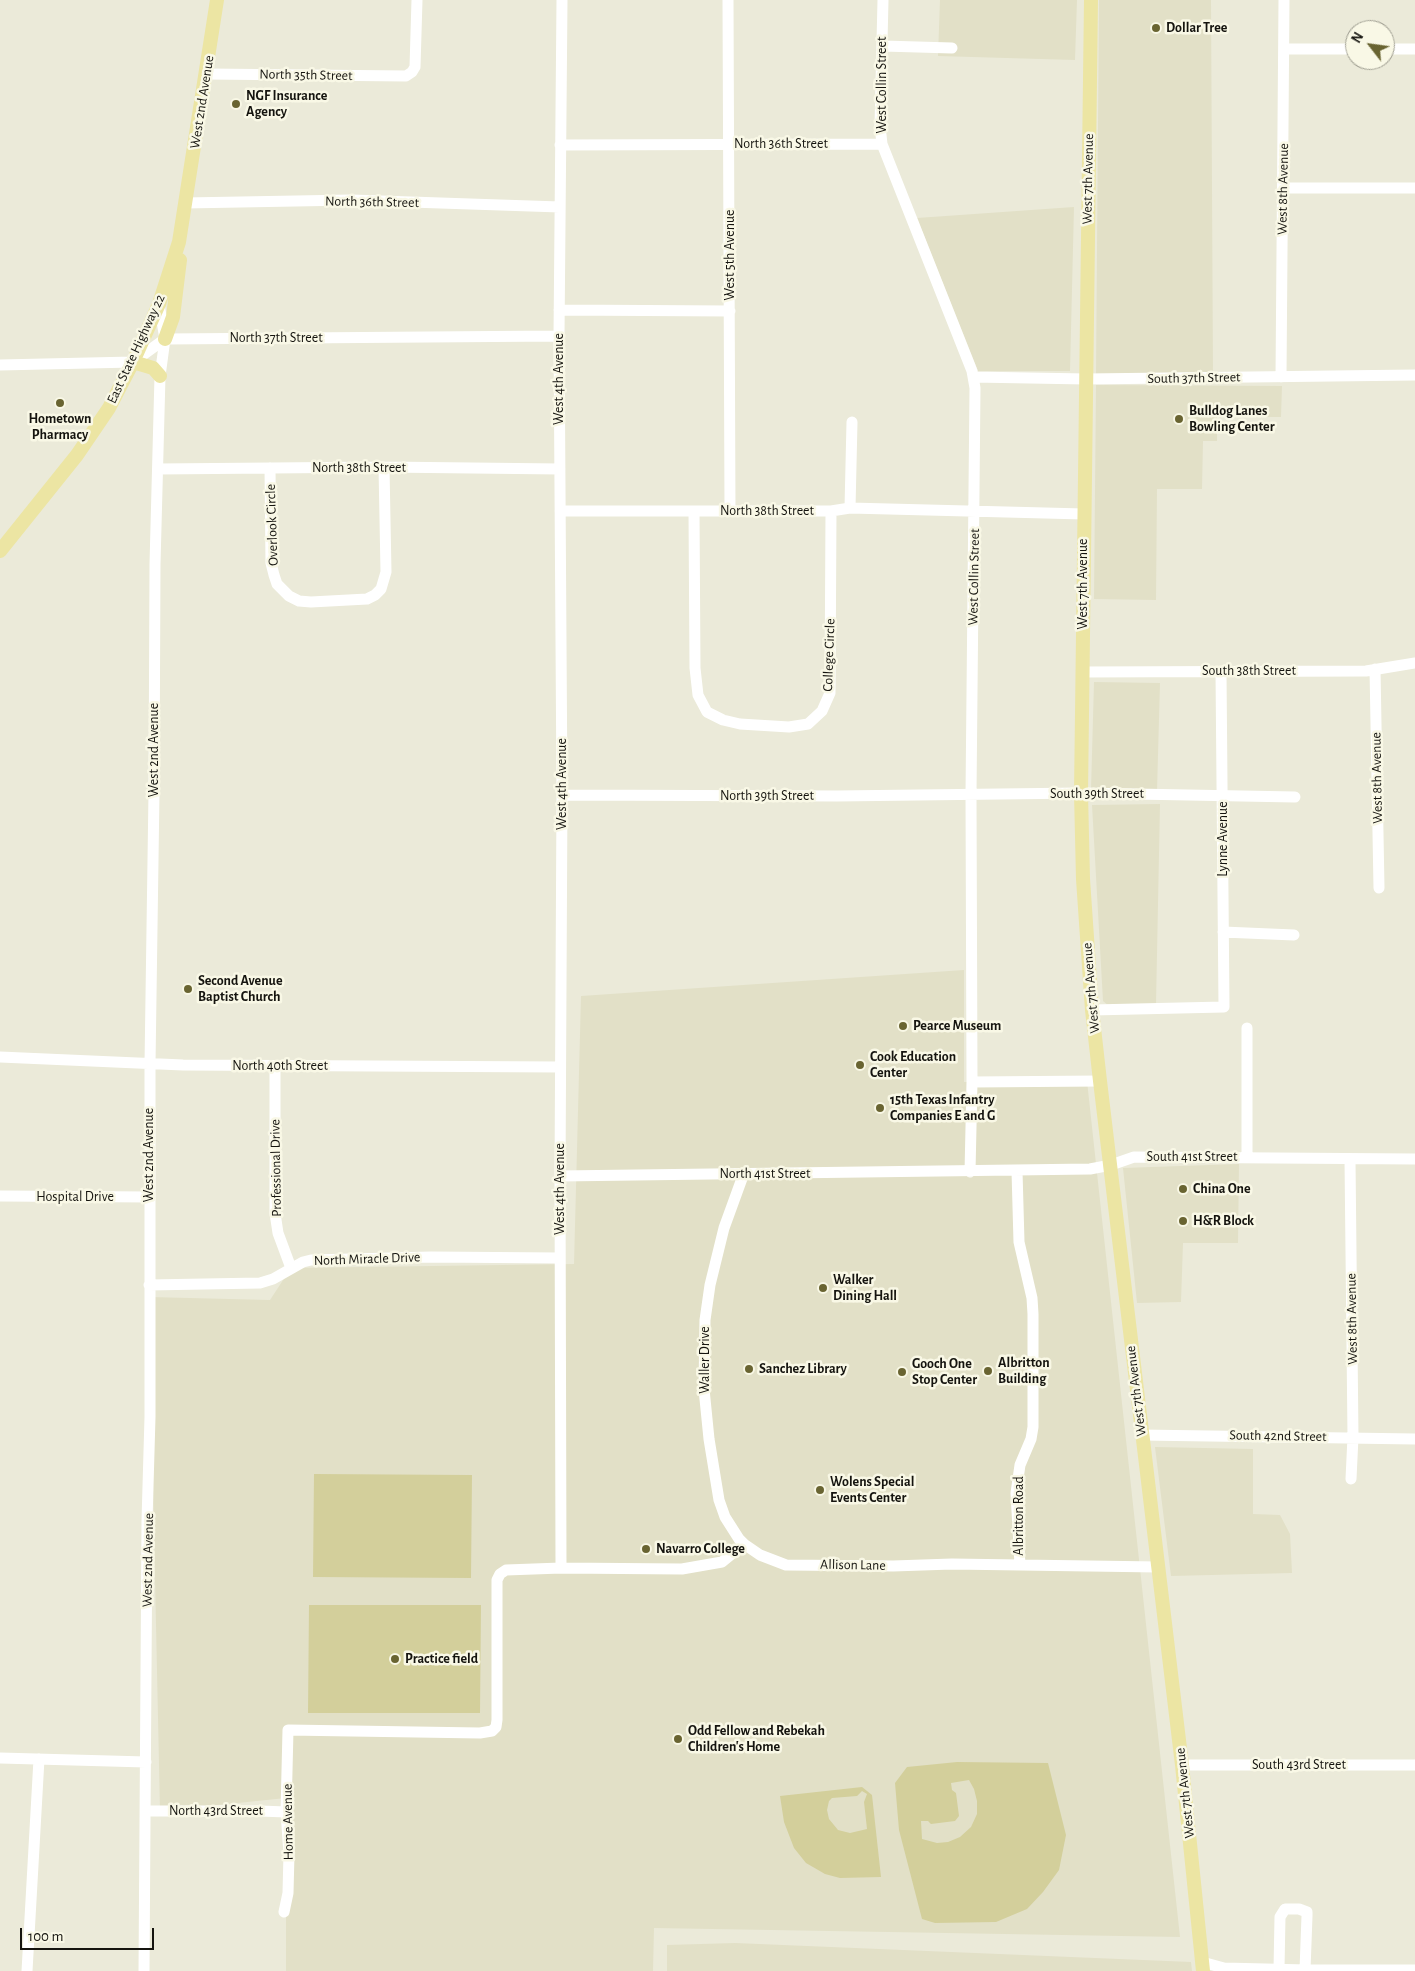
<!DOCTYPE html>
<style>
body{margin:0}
#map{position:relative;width:1415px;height:1971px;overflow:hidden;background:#ebead9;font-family:"Alegreya Sans",sans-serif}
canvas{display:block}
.north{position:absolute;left:1345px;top:20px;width:50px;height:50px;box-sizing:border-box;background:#f9f8e6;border:1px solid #9e9d90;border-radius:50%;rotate:300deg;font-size:14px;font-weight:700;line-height:20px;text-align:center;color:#15140f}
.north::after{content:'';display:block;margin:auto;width:18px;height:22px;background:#696431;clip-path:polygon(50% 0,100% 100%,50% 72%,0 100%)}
.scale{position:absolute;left:20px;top:1928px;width:134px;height:22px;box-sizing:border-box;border:2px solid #15140f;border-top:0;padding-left:6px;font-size:15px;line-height:18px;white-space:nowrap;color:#15140f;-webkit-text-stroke:4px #f9f8e6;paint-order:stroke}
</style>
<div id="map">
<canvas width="1415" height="1971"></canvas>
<div class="north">N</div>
<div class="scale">100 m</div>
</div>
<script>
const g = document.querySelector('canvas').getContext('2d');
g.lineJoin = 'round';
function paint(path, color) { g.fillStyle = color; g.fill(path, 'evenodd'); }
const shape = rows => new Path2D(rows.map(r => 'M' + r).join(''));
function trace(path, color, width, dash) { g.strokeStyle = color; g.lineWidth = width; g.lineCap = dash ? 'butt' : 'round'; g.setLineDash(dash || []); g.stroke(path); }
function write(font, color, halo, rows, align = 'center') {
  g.font = font + ' "Alegreya Sans",sans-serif'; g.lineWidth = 5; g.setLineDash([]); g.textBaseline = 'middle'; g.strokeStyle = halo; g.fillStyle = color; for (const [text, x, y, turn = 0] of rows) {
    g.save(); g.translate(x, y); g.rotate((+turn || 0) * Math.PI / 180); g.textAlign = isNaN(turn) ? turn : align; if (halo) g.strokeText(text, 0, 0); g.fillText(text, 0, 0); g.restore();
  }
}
paint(shape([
 [940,0,1077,0,1075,60,938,56],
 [1099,0,1211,0,1213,375,1096,375],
 [1074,207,1070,371,978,371,917,218],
 [1096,385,1282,386,1281,417,1217,417,1217,441,1203,441,1202,489,1157,489,1156,600,1094,599],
 [1094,682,1160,683,1157,791,1091,790],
 [1160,804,1156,1004,1109,1006,1103,1001,1092,805],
 [964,970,964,1082,1087,1081,1180,1937,654,1928,653,1971,286,1971,286,1798,160,1811,149,1297,270,1300,291,1268,574,1264,581,996],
 [1239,1164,1238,1243,1183,1243,1181,1302,1137,1303,1123,1168],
 [1155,1447,1253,1449,1253,1514,1280,1515,1290,1534,1292,1573,1171,1576],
 [735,1943,1191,1962,1192,1971,667,1971,667,1945]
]), '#e2e0c7');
paint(shape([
 [314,1474,472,1475,471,1578,313,1577],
 [309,1605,481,1605,480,1713,308,1713],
 [957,1762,1048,1763,1066,1835,1059,1870,1043,1892,1027,1909,996,1922,935,1923,922,1919,899,1830,895,1783,907,1767],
 [969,1780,974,1789,977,1801,977,1814,971,1827,960,1837,948,1842,937,1843,922,1839,921,1821,928,1821,931,1824,955,1821,959,1816,956,1793,952,1790,951,1783],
 [862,1787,872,1795,881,1877,840,1878,825,1874,806,1863,794,1848,784,1822,780,1796],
 [862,1791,867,1794,864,1802,867,1829,850,1833,838,1830,829,1819,827,1810,829,1801,832,1798,857,1796]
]), '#d3cf9b');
trace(shape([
 [728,0,730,511],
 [883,0,880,126,882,144,972,371,975,388,971,794,972,1082,970,1172],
 [883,46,952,48],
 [1284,49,1355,49],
 [1385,49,1415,49],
 [207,74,406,76,412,72,415,67,417,0],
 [560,145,882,144],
 [1283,188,1415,188],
 [185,203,351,200,560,207],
 [559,310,730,311],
 [0,365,133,362,165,339,559,336],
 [973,377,1086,379,1415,375],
 [1281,377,1284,0],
 [270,468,271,563,274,575,277,584,289,596,299,601,311,602,367,599,375,595,381,589,386,572,384,467],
 [158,469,384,467,560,469],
 [850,508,852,422],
 [560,511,831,511,850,508,1084,514],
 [694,511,695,668,698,695,707,712,723,720,740,724,789,727,808,724,822,711,830,693,831,511],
 [1375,669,1379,888],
 [1083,672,1366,671,1415,663],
 [562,795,837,796,1081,793,1295,797],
 [1223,932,1294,935],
 [1092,1010,1224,1007,1221,672],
 [0,1057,183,1065,560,1067],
 [275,1066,275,1213,278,1233,291,1268],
 [972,1082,1100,1081],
 [1247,1157,1247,1028],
 [1350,1160,1353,1437,1351,1479],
 [1017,1171,1019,1242,1032,1298,1033,1314,1033,1427,1031,1439,1020,1465,1016,1493,1020,1565],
 [744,1173,724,1228,710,1285,705,1320,704,1389,709,1439,719,1500,725,1517,739,1539,744,1544],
 [560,1176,1090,1169,1111,1165,1134,1157,1415,1159],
 [0,1196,149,1197],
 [149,1285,260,1283,273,1279,303,1262,311,1260,431,1257,560,1258],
 [1141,1435,1415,1439],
 [561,1568,560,1176,562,795,559,336,562,0],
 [0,1758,146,1762],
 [1182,1765,1415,1765],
 [146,1811,260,1811,286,1812],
 [284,1912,288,1893,289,1854,286,1812,288,1730,480,1733,492,1731,496,1727,497,1720,497,1580,500,1574,506,1570,561,1568,682,1569,722,1562,744,1544,760,1555,786,1565,893,1566,952,1564,1158,1567],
 [1202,1962,1224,1968,1307,1970,1415,1970],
 [1279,1969,1280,1917,1285,1909,1299,1909,1307,1912,1307,1916,1305,1970],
 [27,1971,39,1759],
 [144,1971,147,1521,150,1417,150,1064,154,792,155,564,160,376,165,339,159,304]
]), '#fff', 11);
trace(shape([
 [1091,0,1081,793,1083,879,1092,1010,1100,1081,1182,1765,1203,1971],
 [165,339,173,317,180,260],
 [133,362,153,368,160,376],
 [0,551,77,455,109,408,133,362,159,304,179,242,217,0]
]), '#ece5a3', 14);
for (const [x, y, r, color] of [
 [1156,28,5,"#696431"],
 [236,104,5,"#696431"],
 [60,403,5,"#696431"],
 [1179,419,5,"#696431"],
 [188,989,5,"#696431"],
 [903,1026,5,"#696431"],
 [860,1065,5,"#696431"],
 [880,1108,5,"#696431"],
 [1183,1189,5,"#696431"],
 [1183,1221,5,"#696431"],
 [823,1288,5,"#696431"],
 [749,1369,5,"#696431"],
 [988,1371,5,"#696431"],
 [902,1372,5,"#696431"],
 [820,1490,5,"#696431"],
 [646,1549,5,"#696431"],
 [395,1659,5,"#696431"],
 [678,1739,5,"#696431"]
]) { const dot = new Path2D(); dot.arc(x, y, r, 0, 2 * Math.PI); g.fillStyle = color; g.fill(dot); trace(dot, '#f9f8e6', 2); }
write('bold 14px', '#15140f', '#f9f8e6', [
 ["Dollar Tree",1166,28],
 ["NGF Insurance",246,96],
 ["Agency",246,112],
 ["Bulldog Lanes",1189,411],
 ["Bowling Center",1189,427],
 ["Hometown",60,419,"center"],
 ["Pharmacy",60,435,"center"],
 ["Second Avenue",198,981],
 ["Baptist Church",198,997],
 ["Pearce Museum",913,1026],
 ["Cook Education",870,1057],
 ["Center",870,1073],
 ["15th Texas Infantry",890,1100],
 ["Companies E and G",890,1116],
 ["China One",1193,1189],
 ["H&R Block",1193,1221],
 ["Walker",833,1280],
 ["Dining Hall",833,1296],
 ["Albritton",998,1363],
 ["Building",998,1379],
 ["Gooch One",912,1364],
 ["Stop Center",912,1380],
 ["Sanchez Library",759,1369],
 ["Wolens Special",830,1482],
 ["Events Center",830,1498],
 ["Navarro College",656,1549],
 ["Practice field",405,1659],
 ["Odd Fellow and Rebekah",688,1731],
 ["Children's Home",688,1747]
], 'left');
write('14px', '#15140f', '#f9f8e6', [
 ["North 35th Street",306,75,1],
 ["West Collin Street",882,85,-90],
 ["West 2nd Avenue",202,102,-81],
 ["North 36th Street",781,144],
 ["West 7th Avenue",1088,179,-89],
 ["West 8th Avenue",1283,189,-89],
 ["North 36th Street",372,202,1],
 ["West 5th Avenue",730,255,-90],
 ["North 37th Street",276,338],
 ["East State Highway 22",136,349,-65],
 ["South 37th Street",1194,378,-1],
 ["West 4th Avenue",559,379,-90],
 ["North 38th Street",359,468],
 ["North 38th Street",767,511],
 ["Overlook Circle",272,525,-92],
 ["West Collin Street",974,577,-89],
 ["West 7th Avenue",1083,584,-90],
 ["College Circle",829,655,-88],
 ["South 38th Street",1249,671],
 ["West 2nd Avenue",154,750,-90],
 ["West 8th Avenue",1377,778,-91],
 ["West 4th Avenue",562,784,-90],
 ["South 39th Street",1097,794],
 ["North 39th Street",767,796],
 ["Lynne Avenue",1223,839,-90],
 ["West 7th Avenue",1091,988,-95],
 ["North 40th Street",280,1066],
 ["West 2nd Avenue",149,1155,-90],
 ["South 41st Street",1192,1157],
 ["Professional Drive",276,1168,-91],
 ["North 41st Street",765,1174],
 ["West 4th Avenue",560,1189,-90],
 ["Hospital Drive",75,1197],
 ["North Miracle Drive",367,1259,-2],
 ["West 8th Avenue",1352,1319,-91],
 ["Waller Drive",705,1360,-90],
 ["West 7th Avenue",1136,1391,-97],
 ["South 42nd Street",1278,1436,1],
 ["Albritton Road",1019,1516,-90],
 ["West 2nd Avenue",148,1560,-89],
 ["Allison Lane",853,1565,1],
 ["South 43rd Street",1299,1765],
 ["West 7th Avenue",1185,1793,-96],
 ["North 43rd Street",216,1811],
 ["Home Avenue",288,1822,-91]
]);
</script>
